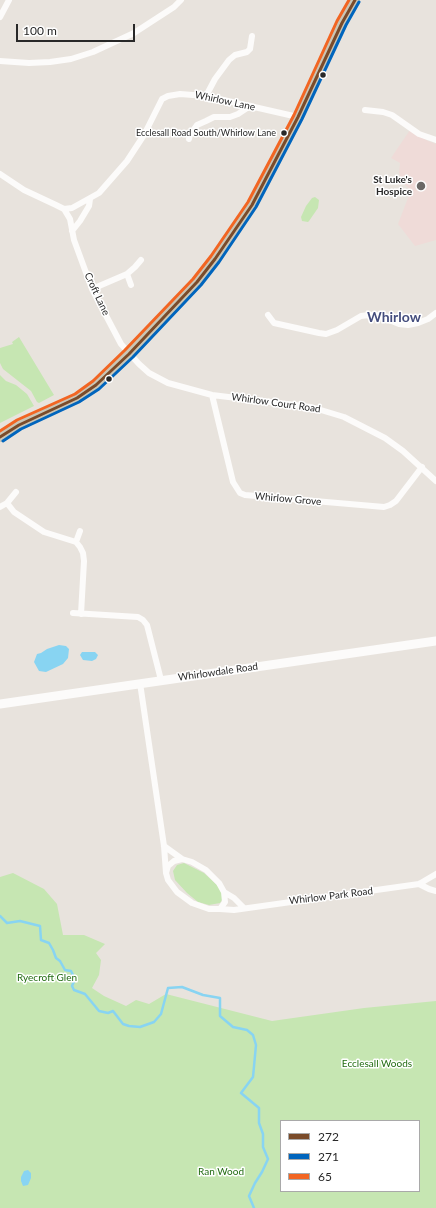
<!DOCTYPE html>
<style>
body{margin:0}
#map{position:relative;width:436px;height:1208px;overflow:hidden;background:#e8e3dd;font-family:Lato,sans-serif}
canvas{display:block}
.legend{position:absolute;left:280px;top:1120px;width:140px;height:72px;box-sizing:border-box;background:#fff;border:1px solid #a9a9a9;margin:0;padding:5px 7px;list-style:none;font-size:12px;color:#282828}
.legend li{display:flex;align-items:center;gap:8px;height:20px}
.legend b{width:20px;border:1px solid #a9a9a9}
.scale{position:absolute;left:16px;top:24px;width:119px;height:18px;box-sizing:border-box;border:2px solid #282828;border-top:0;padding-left:5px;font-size:12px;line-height:14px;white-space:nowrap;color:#282828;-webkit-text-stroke:3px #fff;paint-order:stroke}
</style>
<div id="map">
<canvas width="436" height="1208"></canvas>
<ul class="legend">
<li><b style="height:5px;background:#7a4b2a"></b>272</li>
<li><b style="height:5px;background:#0065bd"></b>271</li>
<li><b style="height:5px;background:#f26522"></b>65</li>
</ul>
<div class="scale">100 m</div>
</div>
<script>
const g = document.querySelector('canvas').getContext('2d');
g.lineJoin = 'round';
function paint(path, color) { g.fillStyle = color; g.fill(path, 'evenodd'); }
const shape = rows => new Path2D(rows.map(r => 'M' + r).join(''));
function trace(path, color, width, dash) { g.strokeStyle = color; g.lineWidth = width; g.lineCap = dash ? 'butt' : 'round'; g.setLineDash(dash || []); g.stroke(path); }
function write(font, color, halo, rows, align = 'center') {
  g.font = font + ' Lato,sans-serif'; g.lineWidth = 3; g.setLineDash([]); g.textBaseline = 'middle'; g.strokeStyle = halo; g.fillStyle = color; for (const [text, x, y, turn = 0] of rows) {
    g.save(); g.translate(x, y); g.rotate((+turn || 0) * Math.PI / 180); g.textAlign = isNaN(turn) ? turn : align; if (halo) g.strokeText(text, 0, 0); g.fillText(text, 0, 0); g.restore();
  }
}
paint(shape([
 [410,130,428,141,436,144,436,240,415,246,398,224,411,190,403,183,399,173,400,163,391,158]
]), '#efdbd8');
paint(shape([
 [315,197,319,200,318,208,309,221,308,222,302,221,301,217,306,206,312,198],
 [19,337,54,395,39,403,37,402,31,391,3,369,0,363,0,348,13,344,12,342],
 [0,375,6,381,16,385,27,394,34,406,0,423],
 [184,863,204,873,218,886,222,894,222,900,220,903,209,905,198,902,187,893,175,880,173,871,177,865],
 [13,873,44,889,57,904,63,935,84,935,105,944,96,953,101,960,99,975,92,988,104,996,126,1006,136,1000,149,1004,166,994,272,1021,364,1008,436,1001,436,1208,0,1208,0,877],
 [281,1121,419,1121,419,1191,281,1191]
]), '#c6e6b2');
paint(shape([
 [59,645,66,646,69,649,68,658,63,664,46,672,39,671,34,662,37,654,41,653,47,649],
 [82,652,95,652,98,655,96,659,92,661,83,660,80,655],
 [28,1170,31,1173,31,1178,28,1185,23,1186,21,1181,21,1177,24,1171]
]), '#88d4f2');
trace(shape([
 [0,916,7,923,20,921,40,926,41,940,49,943,53,950,56,958,60,961,65,970,71,971,75,979,72,986,74,990,85,994,99,1011,108,1013,113,1011,123,1024,129,1026,140,1027,154,1022,161,1014,168,988,182,987,203,995,220,998,220,1016,233,1027,247,1030,253,1035,256,1045,253,1077,241,1093,259,1108,259,1123,263,1134,263,1147,268,1159,262,1172,255,1183,249,1196,254,1208]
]), '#88d4f2', 2.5);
trace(shape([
 [0,17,9,0],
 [0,61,29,63,50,62,71,59,93,52,134,33,174,7,181,0],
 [206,96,215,79,229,60,235,55,247,52,250,49,252,36],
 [365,110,383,112,392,115,419,134,436,140],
 [189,139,190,135,197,125,206,121,214,117,230,117,238,114,250,106],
 [0,174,24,190,56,205,64,209,72,208,99,193,127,161,144,135,162,99,168,96,180,94,206,96,298,117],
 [64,209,70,219,74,240,92,289,121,344,139,364,149,373,168,383,212,395,311,407,344,417,385,438,403,451,436,481],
 [72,231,80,221,89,206,90,199],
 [127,274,131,285],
 [92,289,127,274,135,267,141,260],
 [268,315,274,323,319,333,326,334,337,330,361,316,369,315,377,315,399,324,408,325,418,323,428,319,436,313],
 [212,395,233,482,240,493,245,495,384,507,390,505,396,501,422,467],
 [7,503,14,512,44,532,76,542,80,547,83,553,84,561,81,614],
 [0,507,7,503,16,492],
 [76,542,80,531],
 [73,613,138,617,143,620,147,625,161,680],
 [140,683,164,846,166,873],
 [164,846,182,859],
 [182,859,192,862,206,870,219,883,224,892,225,902,220,909,209,909,192,903,177,892,168,880,166,873,168,866,174,861,182,859],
 [419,884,429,889,436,891],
 [224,892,234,898,243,907],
 [220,909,234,910,419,884,436,874]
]), '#fcfbfa', 6);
trace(shape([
 [0,704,436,641]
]), '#fcfbfa', 9);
trace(shape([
 [0,437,19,425,77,398,96,385,129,354,197,282,215,259,252,205,298,117,342,23,355,0]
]), '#cac6b6', 10);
trace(shape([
 [0,437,19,425,77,398,96,385,129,354,197,282,215,259,252,205,298,117,342,23,355,0]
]), '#7a4b2a', 3);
trace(shape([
 [3,441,21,429,79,402,99,389,133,357,201,285,219,262,256,207,302,119,346,25,359,2]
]), '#0065bd', 3);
trace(shape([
 [0,431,17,420,75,394,93,381,125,350,193,279,211,256,248,202,294,115,337,21,349,0]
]), '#f26522', 3);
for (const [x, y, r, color] of [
 [323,75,3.5,"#282828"],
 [284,133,3.5,"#282828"],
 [421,186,5,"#6b6967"],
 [109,379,3.5,"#282828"]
]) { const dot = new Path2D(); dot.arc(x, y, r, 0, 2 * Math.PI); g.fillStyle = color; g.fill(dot); trace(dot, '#fff', 1.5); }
write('9px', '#282828', '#fff', [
 ["Ecclesall Road South/Whirlow Lane",276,133]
], 'right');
write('10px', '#282828', '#fff', [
 ["Whirlow Lane",225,101,12],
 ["Croft Lane",97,294,65],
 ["Whirlow Court Road",276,403,8],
 ["Whirlow Grove",288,499,5],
 ["Whirlowdale Road",218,672,-8],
 ["Whirlow Park Road",331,896,-7]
]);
write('bold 10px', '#282828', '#fff', [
 ["St Luke's",412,180],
 ["Hospice",412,192]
], 'right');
write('10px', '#226c12', '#fff', [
 ["Ryecroft Glen",47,978],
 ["Ecclesall Woods",377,1064],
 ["Ran Wood",221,1172]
]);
write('bold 14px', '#444d7d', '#fff', [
 ["Whirlow",394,317]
]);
</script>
